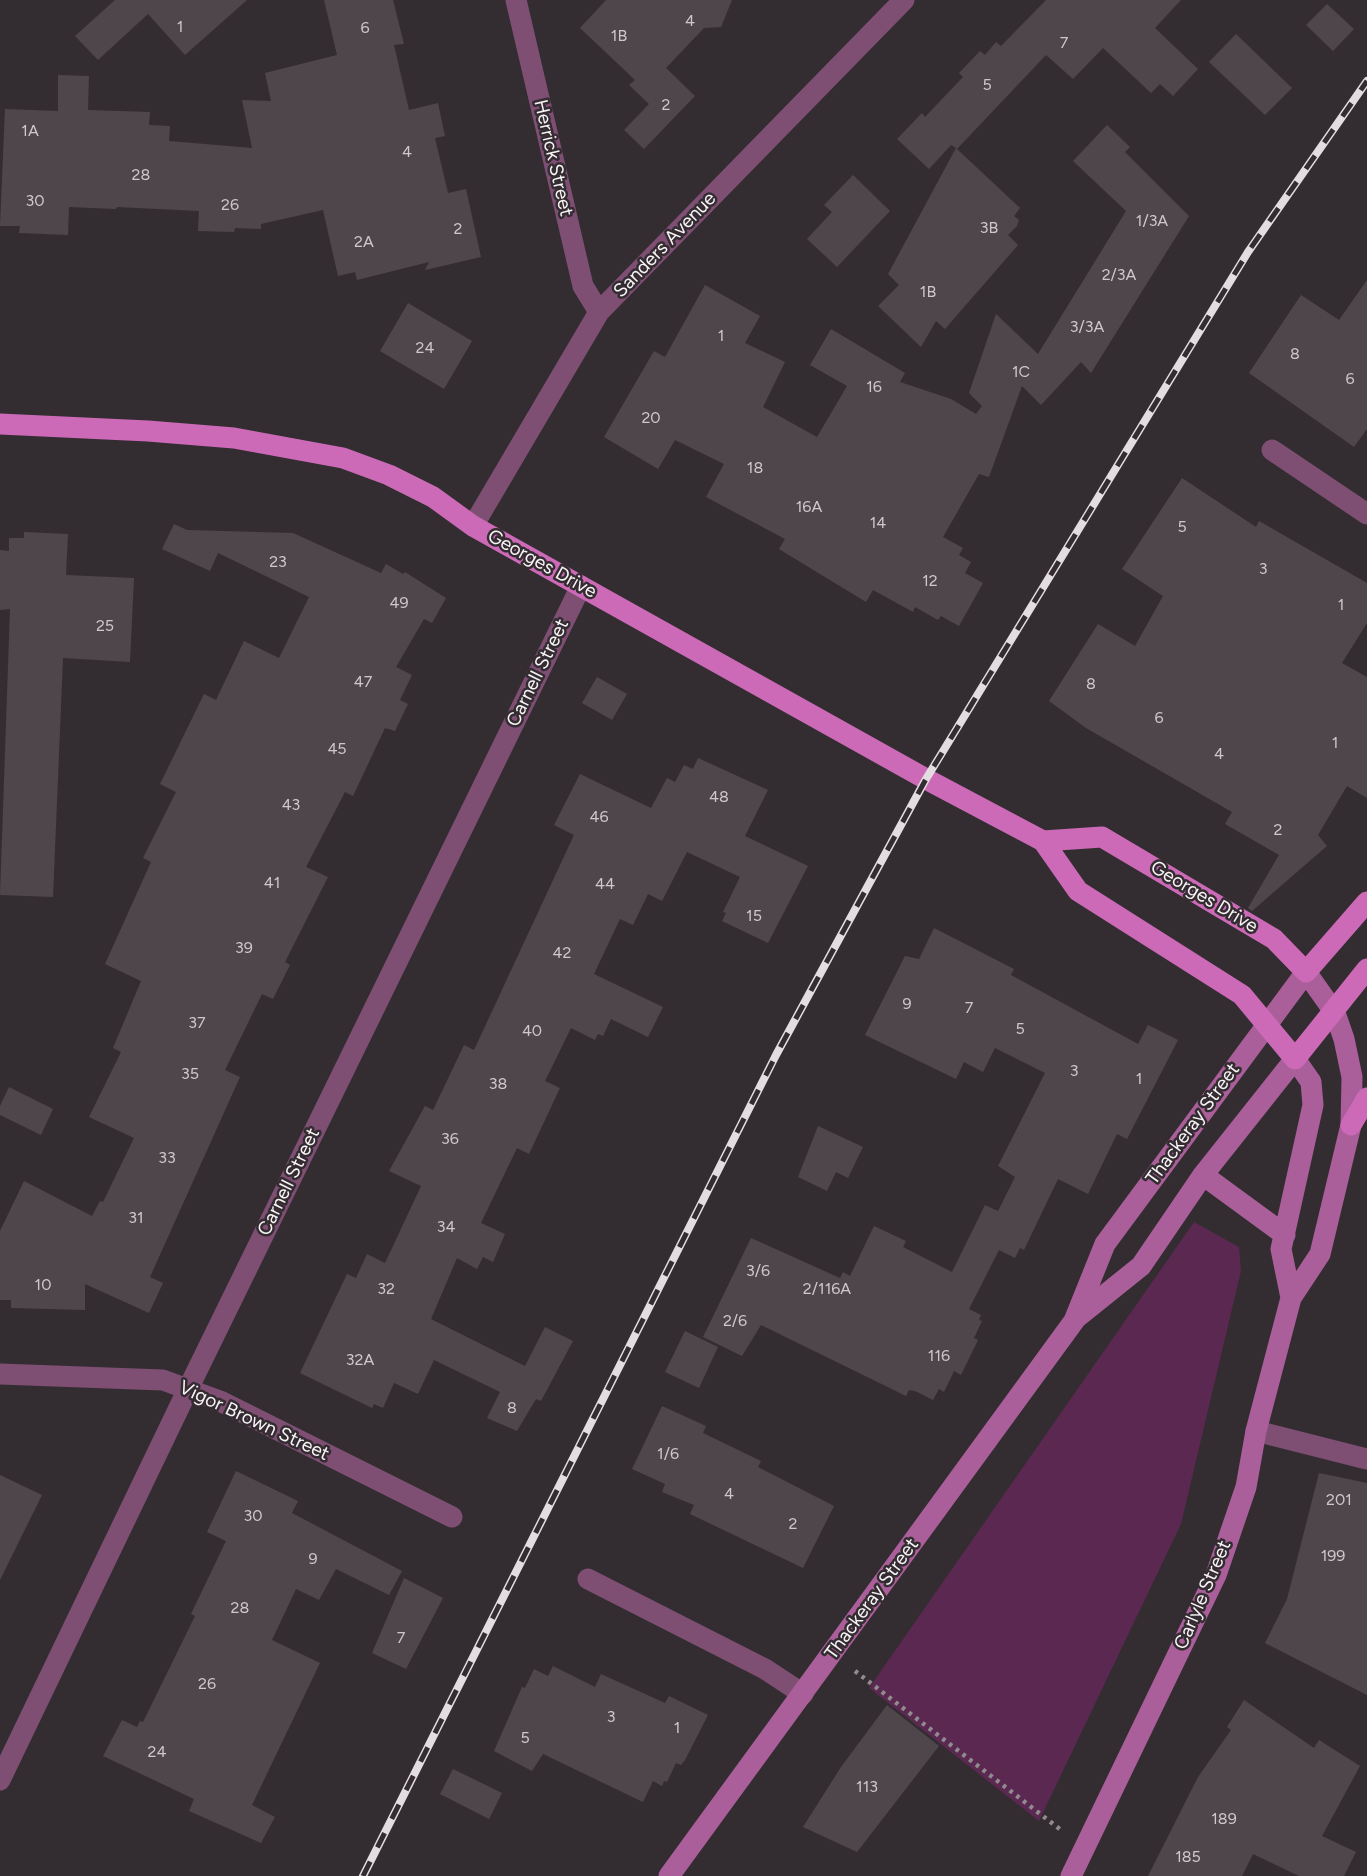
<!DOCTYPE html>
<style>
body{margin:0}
canvas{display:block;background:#332c31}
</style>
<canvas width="1367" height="1876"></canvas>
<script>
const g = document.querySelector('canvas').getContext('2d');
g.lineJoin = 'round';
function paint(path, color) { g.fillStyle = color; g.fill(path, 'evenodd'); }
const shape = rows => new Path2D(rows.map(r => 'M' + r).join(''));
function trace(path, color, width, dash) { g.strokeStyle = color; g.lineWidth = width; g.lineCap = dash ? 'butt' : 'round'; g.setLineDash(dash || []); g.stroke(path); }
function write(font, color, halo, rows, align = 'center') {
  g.font = font + ' Figtree,sans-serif'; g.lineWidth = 5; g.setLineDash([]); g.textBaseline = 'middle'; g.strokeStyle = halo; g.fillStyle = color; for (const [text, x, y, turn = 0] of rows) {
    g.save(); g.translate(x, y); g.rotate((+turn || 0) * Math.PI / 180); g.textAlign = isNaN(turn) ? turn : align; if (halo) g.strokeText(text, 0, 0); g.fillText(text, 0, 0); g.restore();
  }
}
paint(shape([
 [1194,1222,1239,1247,1241,1271,1181,1524,1039,1821,869,1688]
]), '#5a2850');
paint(shape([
 [115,0,247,0,185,55,148,14,98,60,75,36],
 [324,0,393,0,404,44,394,45,409,110,438,103,445,136,435,138,448,193,466,189,481,257,425,270,429,262,357,280,355,272,338,276,323,210,261,224,261,229,235,228,234,232,198,231,199,211,117,207,116,209,69,207,68,235,19,233,20,226,0,226,5,109,58,111,58,75,89,76,88,110,150,112,149,125,170,126,169,141,252,148,242,100,271,101,265,73,337,55],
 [606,0,732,0,721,27,704,28,666,68,695,96,644,149,624,130,649,104,629,85,635,80,580,28],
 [1046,0,1181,0,1155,28,1198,69,1173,96,1160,84,1151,93,1103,48,1073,79,1046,55,957,149,1020,208,1014,216,1019,220,1017,226,1008,235,1018,245,945,329,936,321,921,347,878,306,899,285,888,274,956,148,951,145,929,169,897,139,922,113,925,117,963,77,959,73,980,51,985,55,996,42,1001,46],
 [1327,4,1354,29,1333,51,1306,25],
 [1236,34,1292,88,1265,115,1209,62],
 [1107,125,1130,147,1125,152,1189,216,1091,373,1081,362,1041,405,1022,386,989,477,979,474,943,537,963,548,959,555,971,562,965,573,983,583,959,626,941,616,938,620,915,607,913,612,873,590,866,602,779,549,785,539,706,497,724,464,675,440,658,469,604,437,654,351,665,357,705,285,760,316,745,343,785,362,763,407,817,437,847,386,810,365,831,329,905,373,900,382,951,399,976,414,982,406,969,393,996,314,1038,354,1126,211,1073,161],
 [853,175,890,211,837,267,807,239,832,212,824,205],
 [1367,280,1367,429,1354,447,1249,373,1301,295,1339,320],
 [408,303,472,341,444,389,380,351],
 [1182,478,1256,527,1259,521,1367,583,1367,623,1342,663,1367,677,1367,798,1347,786,1318,835,1327,846,1252,911,1248,908,1279,855,1225,824,1232,812,1086,728,1049,701,1098,624,1135,646,1163,596,1122,569],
 [174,524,187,530,293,533,381,573,386,564,403,574,405,572,446,598,432,623,424,619,396,667,412,675,400,700,408,704,395,731,385,728,353,796,345,792,306,867,328,877,285,962,290,965,273,999,262,994,225,1070,240,1077,150,1277,163,1283,149,1313,85,1284,85,1310,11,1308,11,1300,0,1300,0,1231,24,1181,92,1216,100,1201,103,1202,134,1138,89,1117,121,1052,113,1048,141,981,105,964,151,862,143,858,176,792,160,784,204,694,216,700,244,641,279,658,309,597,218,553,210,571,162,549],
 [24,532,68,534,66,575,134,578,130,662,63,658,53,897,0,895,10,609,0,610,0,550,9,551,9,538,24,538],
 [597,677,627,694,612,720,582,703],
 [698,758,768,790,745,836,808,866,768,943,722,921,726,913,723,912,740,877,687,852,662,901,648,894,633,925,620,919,594,974,663,1007,648,1037,611,1019,603,1036,598,1034,595,1040,571,1028,545,1081,560,1088,529,1154,517,1148,481,1223,505,1234,493,1262,483,1257,477,1269,457,1258,431,1319,525,1366,545,1327,573,1341,541,1401,536,1399,517,1431,487,1418,500,1392,434,1360,418,1394,394,1383,383,1408,374,1404,372,1408,300,1373,347,1274,356,1278,367,1254,385,1263,421,1186,389,1171,425,1106,433,1110,464,1045,474,1050,574,835,554,825,580,774,651,808,667,778,675,782,684,765,693,769],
 [934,928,1014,969,1011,975,1138,1044,1148,1025,1178,1040,1127,1139,1117,1134,1088,1194,1058,1179,1024,1250,1020,1248,1015,1258,999,1250,969,1309,981,1315,979,1320,982,1321,974,1338,978,1340,961,1375,954,1371,944,1392,939,1389,933,1400,915,1391,909,1390,906,1396,761,1325,742,1356,703,1337,751,1238,840,1278,843,1272,850,1276,874,1226,906,1241,903,1247,952,1272,985,1205,998,1211,1015,1177,998,1166,1045,1073,995,1048,983,1072,964,1062,956,1079,865,1035,905,956,919,959],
 [9,1087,53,1109,41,1135,0,1115,0,1106],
 [818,1126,863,1147,848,1178,836,1172,827,1191,798,1177],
 [685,1331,718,1347,699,1388,665,1372],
 [662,1406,706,1426,703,1433,761,1461,758,1467,834,1506,803,1568,690,1514,694,1505,662,1492,665,1484,632,1469],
 [236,1471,298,1501,292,1513,402,1571,389,1595,336,1569,319,1600,296,1589,272,1640,320,1663,252,1805,275,1817,261,1843,189,1811,194,1799,103,1756,122,1720,137,1727,140,1721,143,1722,195,1616,191,1614,226,1541,207,1532],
 [1319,1473,1367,1483,1367,1695,1265,1643,1287,1599],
 [0,1475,42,1495,0,1580],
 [404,1578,443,1598,406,1669,372,1653],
 [553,1666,595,1687,601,1674,665,1703,669,1696,708,1715,685,1760,681,1765,676,1763,667,1782,664,1781,662,1786,653,1781,643,1802,543,1754,532,1771,494,1751,522,1687,525,1688,534,1669,548,1676],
 [1244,1700,1314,1748,1319,1740,1360,1766,1322,1836,1356,1852,1344,1876,1299,1876,1253,1854,1242,1876,1148,1876,1198,1777,1231,1730,1227,1727],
 [887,1705,939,1746,857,1852,803,1827,841,1767],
 [453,1769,502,1793,489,1819,440,1794]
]), '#4f464c');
trace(shape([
 [855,1671,1061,1830]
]), '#918b8f', 4.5, [3.5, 5]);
trace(shape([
 [516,0,583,286,599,312],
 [1272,450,1367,514],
 [473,526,599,312,904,0],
 [0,1374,163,1380,220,1401,452,1517],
 [1256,1431,1367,1459],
 [588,1579,765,1669,803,1694],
 [0,1780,188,1389,581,586]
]), '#7e4f73', 21);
trace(shape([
 [1203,1175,1285,1235],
 [1075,1319,1141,1266,1203,1175,1295,1059,1311,1082,1313,1105,1281,1249,1291,1298],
 [669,1876,1074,1321,1105,1244,1306,972,1335,1013,1344,1039,1352,1077,1351,1125,1320,1254,1291,1298,1256,1431,1246,1487,1216,1575,1071,1876]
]), '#aa5f9a', 21);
trace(shape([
 [0,424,148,431,234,438,343,458,389,475,433,497,473,526,926,779,1043,841,1078,891,1242,995,1295,1059,1367,969],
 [1043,841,1102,837,1274,939,1306,972,1367,902],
 [1351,1125,1367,1098]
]), '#cc6ab8', 21);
const rail = shape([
 [363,1876,776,1055,926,779,1248,252,1367,81]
]);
trace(rail, '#e3dde1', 8);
trace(rail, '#332c31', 5, [16]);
write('16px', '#cec8cc', null, [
 ["4",690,21],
 ["1",180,27],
 ["6",365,28],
 ["1B",619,36],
 ["7",1064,43],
 ["5",987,85],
 ["2",666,105],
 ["1A",30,131],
 ["4",407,152],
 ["28",141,175],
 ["30",35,201],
 ["26",230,205],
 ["1/3A",1152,221],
 ["3B",989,228],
 ["2",458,229],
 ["2A",364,242],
 ["2/3A",1119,275],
 ["1B",928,292],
 ["3/3A",1087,327],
 ["1",721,336],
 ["24",425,348],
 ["8",1295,354],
 ["1C",1021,372],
 ["6",1350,379],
 ["16",874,387],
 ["20",651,418],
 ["18",755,468],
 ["16A",809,507],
 ["14",878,523],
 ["5",1182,527],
 ["23",278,562],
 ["3",1263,569],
 ["12",930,581],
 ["49",399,603],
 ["1",1341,605],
 ["25",105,626],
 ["47",363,682],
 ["8",1091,684],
 ["6",1159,718],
 ["1",1335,743],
 ["45",337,749],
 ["4",1219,754],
 ["48",719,797],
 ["43",291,805],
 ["46",599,817],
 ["2",1278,830],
 ["41",272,883],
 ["44",605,884],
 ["15",754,916],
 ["39",244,948],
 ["42",562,953],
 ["9",907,1004],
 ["7",969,1008],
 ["37",197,1023],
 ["5",1020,1029],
 ["40",532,1031],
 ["3",1074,1071],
 ["35",190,1074],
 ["1",1139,1079],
 ["38",498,1084],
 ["36",450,1139],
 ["33",167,1158],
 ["31",136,1218],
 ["34",446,1227],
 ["3/6",758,1271],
 ["10",43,1285],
 ["32",386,1289],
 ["2/116A",827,1289],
 ["2/6",735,1321],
 ["116",939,1356],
 ["32A",360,1360],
 ["8",512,1408],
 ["1/6",668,1454],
 ["4",729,1494],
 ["201",1339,1500],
 ["30",253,1516],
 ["2",793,1524],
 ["199",1333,1556],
 ["9",313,1559],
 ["28",240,1608],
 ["7",401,1638],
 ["26",207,1684],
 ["3",611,1717],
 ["1",677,1728],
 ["5",525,1738],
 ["24",157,1752],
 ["113",867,1787],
 ["189",1224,1819],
 ["185",1188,1857]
]);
write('19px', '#f8f3f6', '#332c31', [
 ["Herrick Street",553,158,77],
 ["Sanders Avenue",665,245,-46],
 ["Georges Drive",542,564,29],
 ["Carnell Street",538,673,-64],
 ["Georges Drive",1204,897,31],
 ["Thackeray Street",1193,1124,-54],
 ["Carnell Street",289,1182,-64],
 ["Vigor Brown Street",254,1421,25],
 ["Carlyle Street",1203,1595,-67],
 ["Thackeray Street",872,1599,-54]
]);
</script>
